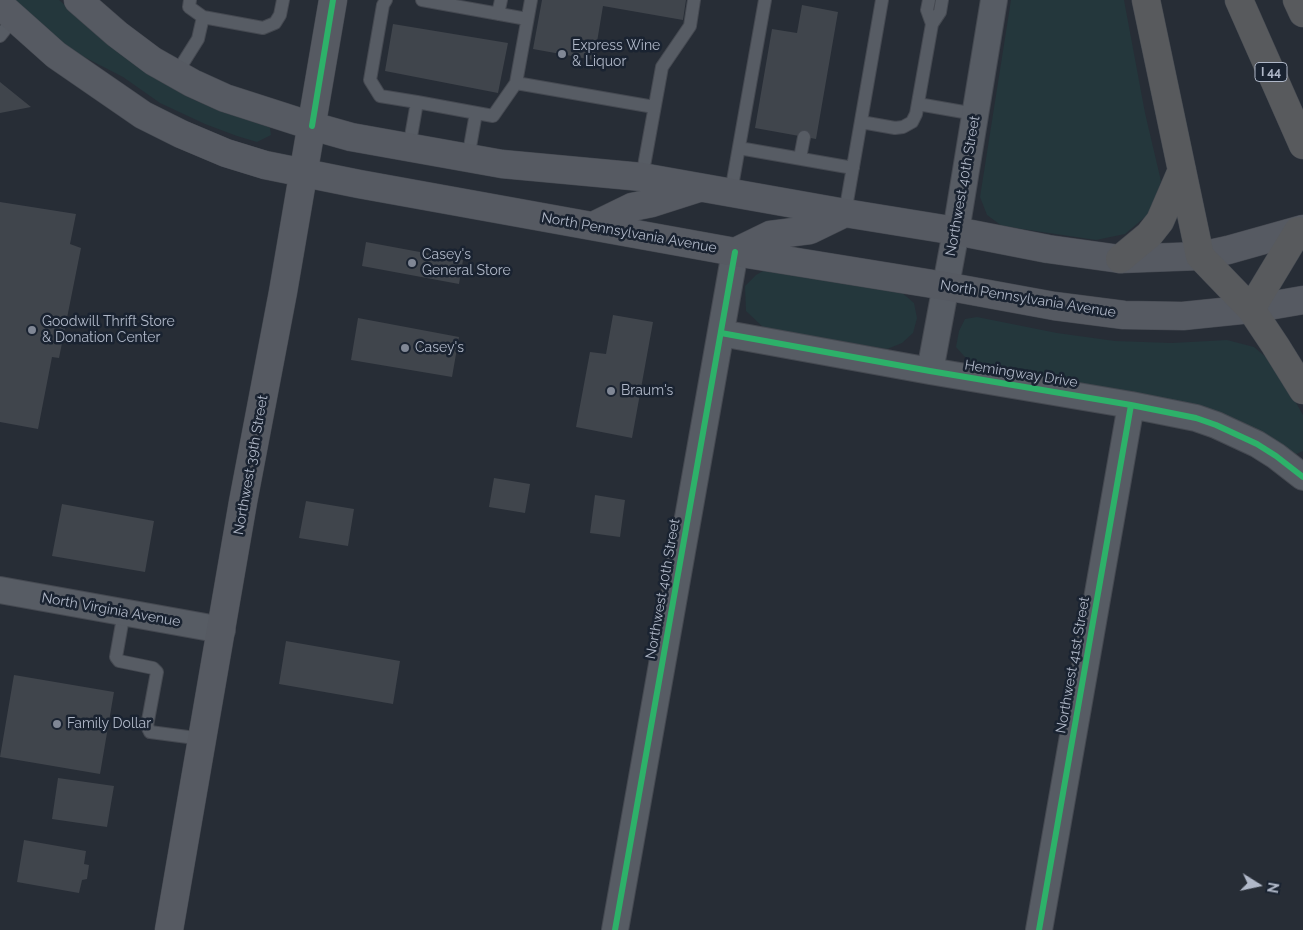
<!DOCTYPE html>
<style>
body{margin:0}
#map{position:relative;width:1303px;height:930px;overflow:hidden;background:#272d36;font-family:Raleway,sans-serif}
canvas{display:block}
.north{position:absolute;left:1233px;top:860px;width:50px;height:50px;-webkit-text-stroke:4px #1a2331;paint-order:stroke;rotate:100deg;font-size:14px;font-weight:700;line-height:20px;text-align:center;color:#b0b8c8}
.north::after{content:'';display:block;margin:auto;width:18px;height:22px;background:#b0b8c8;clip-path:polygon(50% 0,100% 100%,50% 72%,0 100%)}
</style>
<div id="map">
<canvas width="1303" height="930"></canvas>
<div class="north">N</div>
</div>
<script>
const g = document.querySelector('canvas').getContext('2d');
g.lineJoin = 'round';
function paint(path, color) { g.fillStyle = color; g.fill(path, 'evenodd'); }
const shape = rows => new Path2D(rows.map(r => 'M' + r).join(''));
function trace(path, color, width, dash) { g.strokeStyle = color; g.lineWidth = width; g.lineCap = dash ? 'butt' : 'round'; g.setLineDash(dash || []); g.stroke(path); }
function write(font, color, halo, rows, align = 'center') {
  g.font = font + ' Raleway,sans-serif'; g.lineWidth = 5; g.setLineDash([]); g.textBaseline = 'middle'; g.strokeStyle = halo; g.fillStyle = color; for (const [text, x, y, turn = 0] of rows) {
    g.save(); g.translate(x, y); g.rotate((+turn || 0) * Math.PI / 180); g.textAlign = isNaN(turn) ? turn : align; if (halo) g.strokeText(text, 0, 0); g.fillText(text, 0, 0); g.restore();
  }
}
paint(shape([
 [11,0,59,0,122,54,156,78,190,98,222,112,263,124,270,128,271,135,257,142,237,136,205,124,160,103,123,77,59,44],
 [1011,0,1124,0,1145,113,1161,181,1151,212,1125,234,1096,240,1002,226,987,215,980,197],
 [770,267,900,291,914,303,917,318,913,333,902,343,887,349,764,328,746,311,745,286,756,275],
 [977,317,1057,333,1115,341,1172,343,1227,340,1254,347,1274,364,1303,415,1303,451,1294,455,1258,430,1231,417,1183,402,976,365,964,356,956,347,959,331,965,319]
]), '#24373c');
paint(shape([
 [542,0,686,0,683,20,603,6,594,60,533,49],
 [802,5,838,12,816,139,755,128,772,29,797,33],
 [393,24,508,43,498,93,385,71],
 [0,82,31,107,0,113],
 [0,202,76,214,70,244,81,248,59,358,52,357,38,429,0,422],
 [366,242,463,260,459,284,362,266],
 [613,315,653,322,632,438,576,427,590,352,606,354],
 [358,318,459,337,452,377,351,360],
 [494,478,530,484,525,513,489,507],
 [595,495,625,500,620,537,590,533],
 [306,501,354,509,348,546,299,538],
 [62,504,154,521,145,572,52,556],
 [286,641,400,661,393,704,279,684],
 [14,675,114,692,100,774,0,757],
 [58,778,114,786,107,827,52,819],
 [24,840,86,851,84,864,89,865,87,879,82,880,79,893,17,882]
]), '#40454c');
const service = shape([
 [190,0,189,7,203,17,263,28,275,23,280,15,283,0],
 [386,0,383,5,370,80,380,96,417,102],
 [422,0,527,19],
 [531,0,516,83,654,107],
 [929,0,927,10,932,24],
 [498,14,501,0],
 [0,36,14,18],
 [176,74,198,39,203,17],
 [918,104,975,114],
 [861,122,895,128,903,127,912,122,916,114,932,24,940,12,942,0],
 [409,148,417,102,493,116,516,83],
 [739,148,853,168],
 [468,158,476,113],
 [800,158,804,137],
 [642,177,662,67,690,26,694,0],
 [731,192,765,0],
 [845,213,882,0],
 [124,612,116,657,119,661,153,668,157,672,147,726,150,732,203,739]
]);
const minor = shape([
 [721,333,930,371,1131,405,1196,418,1216,425,1257,444,1276,456,1303,477],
 [930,371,956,231,994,0],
 [0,590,222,630],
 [615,930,735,252],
 [1039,930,1131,405]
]);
const secondary = shape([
 [78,0,117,34,153,61,192,83,225,98,312,126,351,137,502,164,642,177,845,213,956,231,1048,249,1120,259,1200,256,1228,250,1303,229],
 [0,5,56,55,143,115,181,134,226,153,265,165,359,184,735,252,945,286,1054,306,1124,315,1183,316,1251,309,1303,300],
 [593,226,632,207,652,203,699,188],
 [735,252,770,235,810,230,845,213],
 [169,930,243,502,283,292,333,0]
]);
const motorway = shape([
 [1146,0,1200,256,1251,309,1275,345,1303,390],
 [1239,0,1303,145],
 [1297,0,1303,13],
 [1120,259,1149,235,1160,221,1182,170],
 [1251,309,1298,231]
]);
trace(service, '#454951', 14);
trace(minor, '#454951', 28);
trace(secondary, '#454951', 29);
trace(motorway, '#444951', 29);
trace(service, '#575c64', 12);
trace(minor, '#575c64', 26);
trace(secondary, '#565a62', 28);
trace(motorway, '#585a5d', 28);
trace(shape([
 [312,126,333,0],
 [721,333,930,371,1131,405,1196,418,1216,425,1257,444,1276,456,1303,477],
 [615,930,735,252],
 [1039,930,1131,405]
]), '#2db169', 6);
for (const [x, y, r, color] of [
 [562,54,5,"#808795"],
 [412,263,5,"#808795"],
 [32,330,5,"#808795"],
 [405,348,5,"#808795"],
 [611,391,5,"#808795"],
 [57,724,5,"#808795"]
]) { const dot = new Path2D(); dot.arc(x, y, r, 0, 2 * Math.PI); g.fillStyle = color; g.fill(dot); trace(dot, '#1a2331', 2); }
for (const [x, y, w] of [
 [1271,72,32]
]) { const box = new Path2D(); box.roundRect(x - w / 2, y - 9.5, w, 19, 4); g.fillStyle = '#1a2331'; g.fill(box); trace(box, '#b0b8c8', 1); }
write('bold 12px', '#b0b8c8', null, [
 ["I 44",1271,72]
]);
write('14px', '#b0b8c8', '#1a2331', [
 ["Express Wine",572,46],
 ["& Liquor",572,62],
 ["Casey's",422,255],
 ["General Store",422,271],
 ["Goodwill Thrift Store",42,322],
 ["& Donation Center",42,338],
 ["Casey's",415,348],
 ["Braum's",621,391],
 ["Family Dollar",67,724]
], 'left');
write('14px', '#b0b8c8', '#1a2331', [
 ["Northwest 40th Street",963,186,-80],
 ["North Pennsylvania Avenue",629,233,10],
 ["North Pennsylvania Avenue",1028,299,9],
 ["Hemingway Drive",1021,374,9],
 ["Northwest 39th Street",251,465,-80],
 ["Northwest 40th Street",663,589,-80],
 ["North Virginia Avenue",111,610,10],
 ["Northwest 41st Street",1073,665,-80]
]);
</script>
